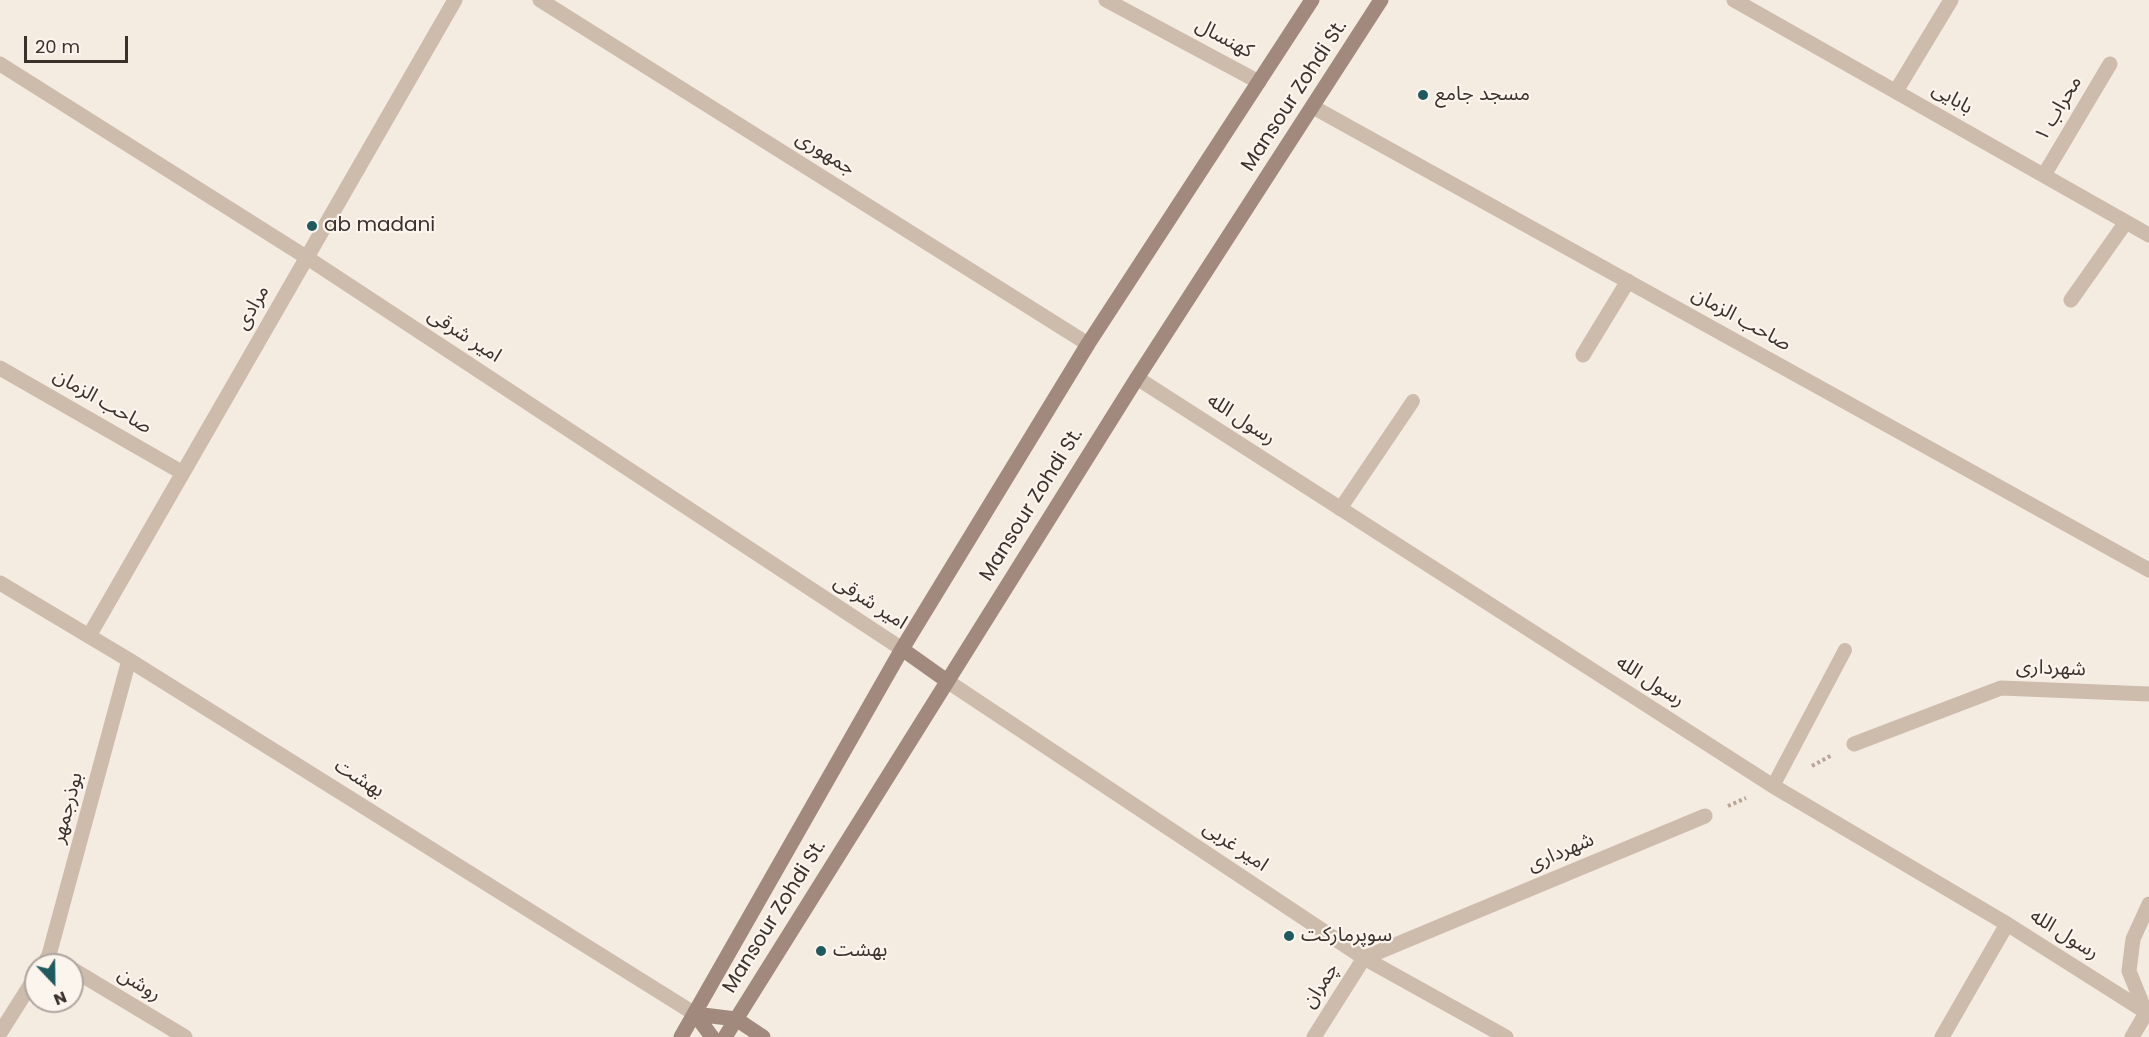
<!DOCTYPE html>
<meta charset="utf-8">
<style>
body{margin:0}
#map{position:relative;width:2149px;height:1037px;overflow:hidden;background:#f4ebe1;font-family:Poppins,sans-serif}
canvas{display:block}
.north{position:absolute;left:24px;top:953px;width:60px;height:60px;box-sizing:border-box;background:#fbf5ee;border:2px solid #aea6a0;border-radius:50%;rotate:158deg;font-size:16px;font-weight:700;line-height:24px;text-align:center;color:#3b302b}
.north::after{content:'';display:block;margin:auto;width:21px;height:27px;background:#1f5a5e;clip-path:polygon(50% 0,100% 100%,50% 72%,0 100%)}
.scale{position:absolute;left:24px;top:36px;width:104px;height:27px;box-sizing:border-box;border:3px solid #3b302b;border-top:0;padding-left:8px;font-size:18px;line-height:21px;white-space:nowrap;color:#3b302b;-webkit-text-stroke:4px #fbf5ee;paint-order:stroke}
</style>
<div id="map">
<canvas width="2149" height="1037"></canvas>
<div class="north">N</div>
<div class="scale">20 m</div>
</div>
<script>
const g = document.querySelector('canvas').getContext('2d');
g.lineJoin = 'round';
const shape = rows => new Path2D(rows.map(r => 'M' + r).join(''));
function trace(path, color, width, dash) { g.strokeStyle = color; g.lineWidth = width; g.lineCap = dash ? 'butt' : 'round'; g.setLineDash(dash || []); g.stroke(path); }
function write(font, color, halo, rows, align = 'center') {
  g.font = font + ' Poppins,"Noto Sans Arabic",sans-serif'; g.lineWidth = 4.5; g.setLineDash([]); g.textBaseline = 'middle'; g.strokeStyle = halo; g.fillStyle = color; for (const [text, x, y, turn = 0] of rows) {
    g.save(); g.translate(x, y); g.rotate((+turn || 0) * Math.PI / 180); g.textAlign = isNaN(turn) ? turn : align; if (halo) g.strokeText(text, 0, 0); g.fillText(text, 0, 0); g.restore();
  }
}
trace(shape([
 [1812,766,1832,755],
 [1728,806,1746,798]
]), '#b9a596', 4, [3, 3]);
trace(shape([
 [1340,509,1413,401],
 [1773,786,1845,650]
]), '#cdbbac', 14);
trace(shape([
 [540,0,1088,344],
 [1106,0,1259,82],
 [1734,0,2149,235],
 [0,64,306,257,902,649],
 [1896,91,1951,0],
 [1313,107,2149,570],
 [2044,175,2110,64],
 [2071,300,2126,222],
 [1583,355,1628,281],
 [0,368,183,473],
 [1137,378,1773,786,2007,924,2149,1014],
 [0,583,129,660,695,1014],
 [89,636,455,0],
 [947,681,1364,958,1506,1037],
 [1854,744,2001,688,2149,694],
 [43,965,49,955,129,660],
 [72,969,185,1037],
 [2146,1013,2129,971,2133,939,2149,904],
 [0,1033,36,976],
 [1314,1037,1364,958,1705,816],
 [1942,1037,2007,924],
 [2132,1037,2146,1013]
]), '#cdbbac', 15);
trace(shape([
 [902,649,947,681],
 [695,1014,736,1019,763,1037],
 [695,1014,712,1037],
 [681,1037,902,649,1088,344,1312,0],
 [725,1037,1137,378,1381,0]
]), '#a18a7d', 15);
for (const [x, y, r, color] of [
 [1423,95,6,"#1f5a5e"],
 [312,226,6,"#1f5a5e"],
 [1289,936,6,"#1f5a5e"],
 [821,951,6,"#1f5a5e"]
]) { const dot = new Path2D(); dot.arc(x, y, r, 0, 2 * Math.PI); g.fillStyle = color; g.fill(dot); trace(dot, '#fbf5ee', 2); }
write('20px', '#3b302b', '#fbf5ee', [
 ["کهنسال",1224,39,28],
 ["Mansour Zohdi St.",1295,96,-57],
 ["بابایی",1952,99,30],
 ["محراب ۱",2059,109,-59],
 ["جمهوری",825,154,32],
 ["مرادی",253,308,-60],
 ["صاحب الزمان",1741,320,29],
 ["امیر شرقی",464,336,33],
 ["صاحب الزمان",102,402,30],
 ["رسول الله",1241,420,33],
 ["Mansour Zohdi St.",1032,505,-58],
 ["امیر شرقی",870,603,33],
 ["شهرداری",2051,669,2],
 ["رسول الله",1650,682,33],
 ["بهشت",359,779,32],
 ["بوذرجمهر",68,808,-75],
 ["امیر غربی",1235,847,34],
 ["شهرداری",1561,853,-23],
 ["Mansour Zohdi St.",775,917,-58],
 ["رسول الله",2064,935,32],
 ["روشن",139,985,31],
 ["چمران",1321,986,-57]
]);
write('20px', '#3b302b', '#fbf5ee', [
 ["مسجد جامع",1435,95],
 ["ab madani",324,226],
 ["سوپرمارکت",1301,936],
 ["بهشت",833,951]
], 'left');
</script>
